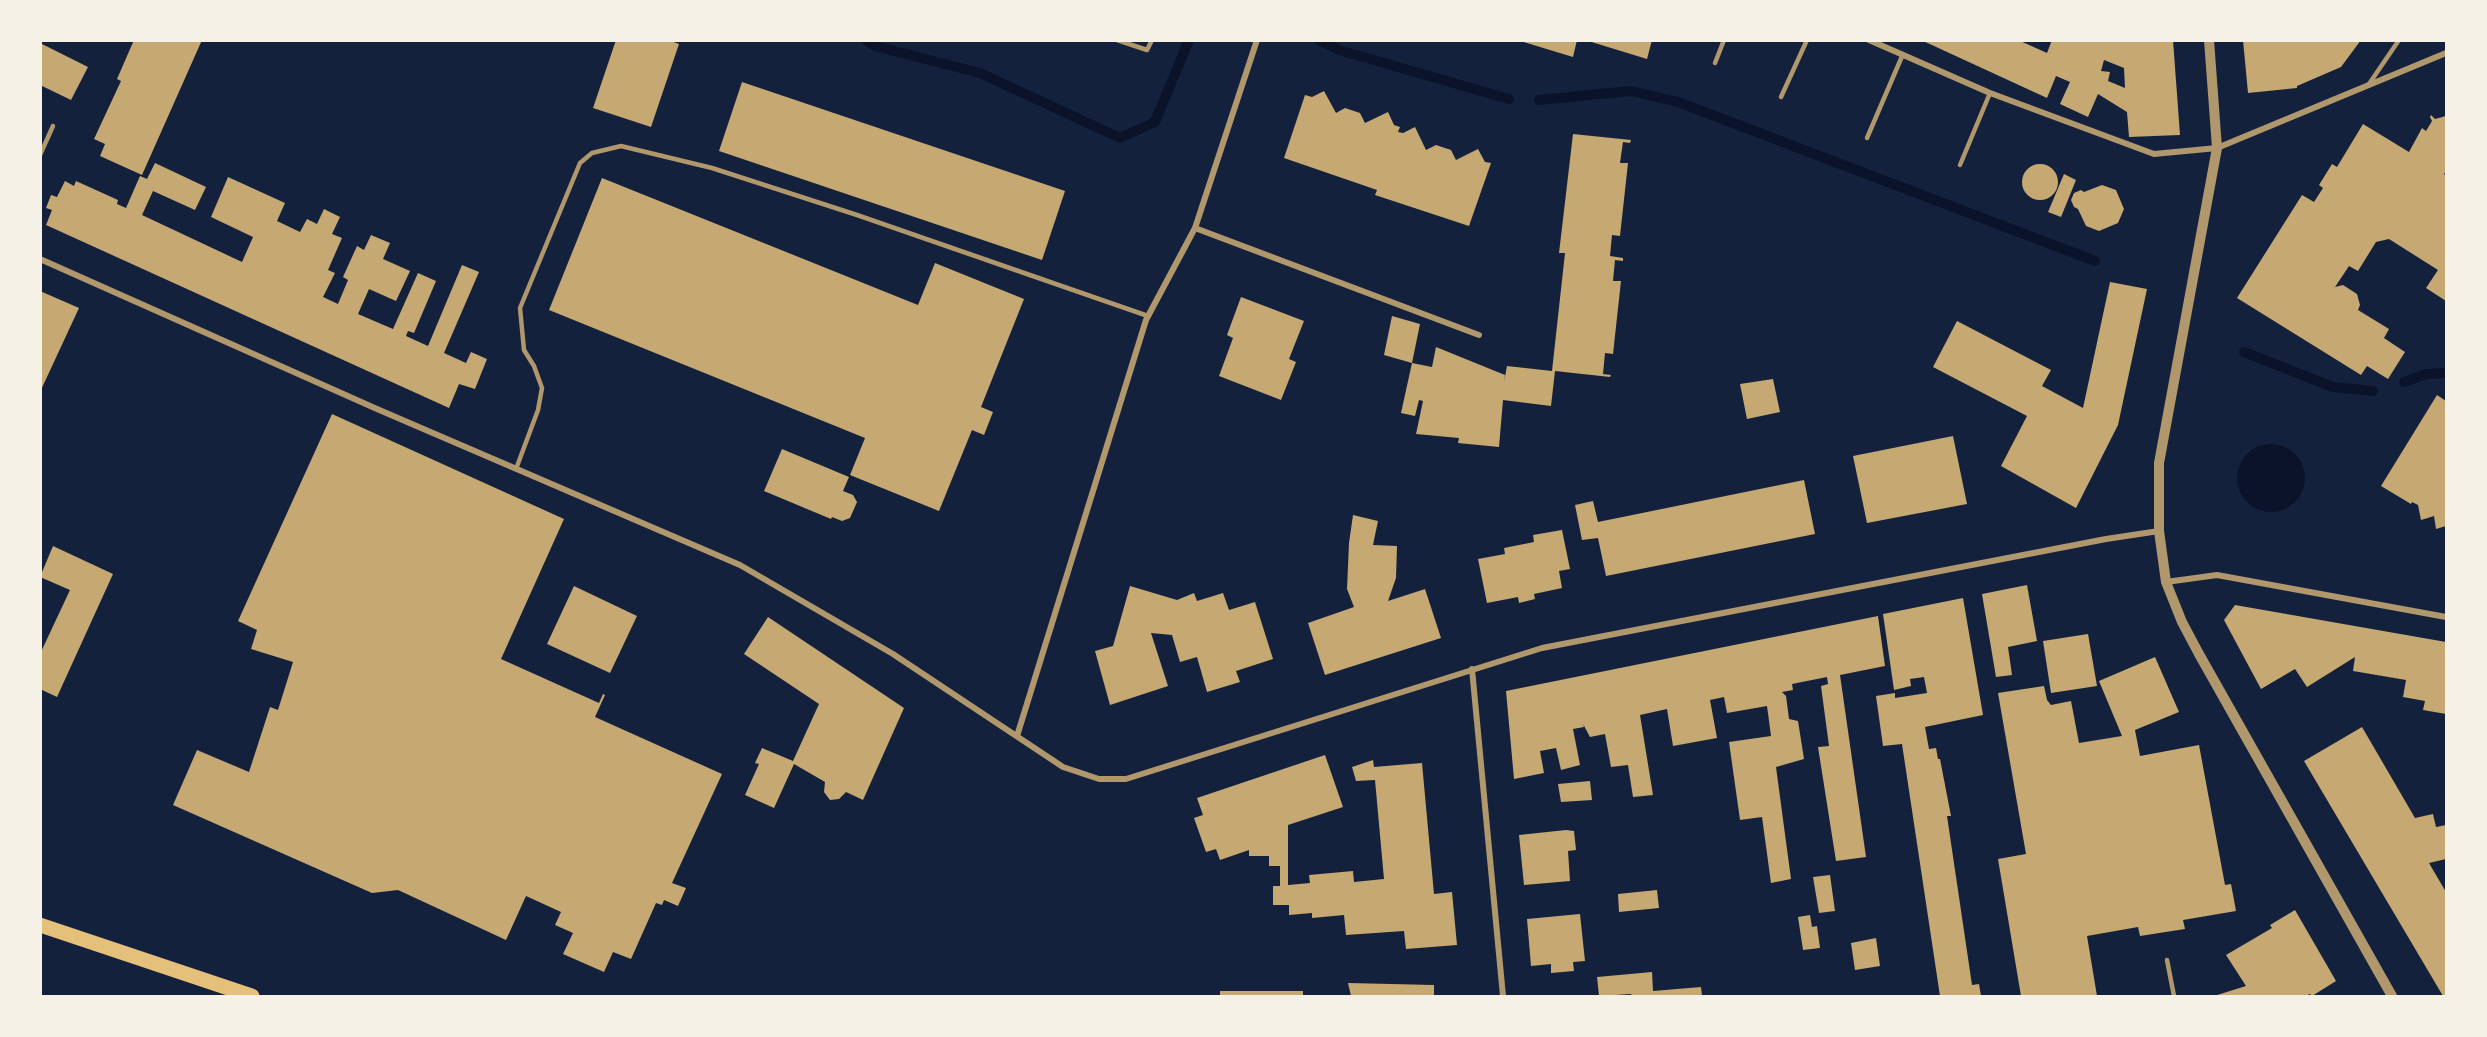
<!DOCTYPE html>
<style>
body{margin:0}
#map{position:relative;width:2487px;height:1037px;overflow:hidden;background:#14213d;font-family:Lora,serif}
canvas{display:block}
.frame{position:absolute;inset:0;border:42px solid #f6f1e7;pointer-events:none}
</style>
<div id="map">
<canvas width="2487" height="1037"></canvas>
<div class="frame"></div>
</div>
<script>
const g = document.querySelector('canvas').getContext('2d');
g.lineJoin = 'round';
function paint(path, color) { g.fillStyle = color; g.fill(path, 'evenodd'); }
const shape = rows => new Path2D(rows.map(r => 'M' + r).join(''));
function trace(path, color, width, dash) { g.strokeStyle = color; g.lineWidth = width; g.lineCap = dash ? 'butt' : 'round'; g.setLineDash(dash || []); g.stroke(path); }
paint(shape([
 '2237 478a34 34 0 1 1 68 0a34 34 0 1 1-68 0Z'
]), '#0b132b');
trace(shape([
 [866,40,875,46,980,73,1120,138,1155,122,1189,40],
 [1319,40,1339,50,1509,99],
 [1539,100,1631,91,1678,102,2095,261],
 [2244,352,2333,387,2373,391],
 [2404,382,2426,374,2446,373]
]), '#0b132b', 10);
paint(shape([
 [134,40,202,40,142,175,100,156,105,144,94,139,121,81,117,79],
 [616,40,668,40,679,44,651,127,593,108],
 [1517,40,1577,40,1573,57],
 [1585,40,1652,40,1647,59],
 [1921,40,2018,40,2047,53,2052,40,2173,40,2180,135,2129,137,2127,112,2098,94,2088,117,2060,104,2070,82,2056,76,2047,98],
 [2104,60,2124,68,2125,88,2108,81,2110,72,2101,71],
 [2243,40,2361,40,2341,67,2297,86,2297,88,2248,93],
 [40,43,88,67,71,100,40,85],
 [742,82,1065,191,1042,260,719,151],
 [1324,91,1336,113,1345,108,1360,113,1365,123,1388,112,1394,125,1400,127,1398,132,1403,133,1415,127,1426,150,1436,145,1451,150,1456,160,1478,149,1485,162,1491,163,1469,226,1375,195,1377,190,1284,158,1305,95,1312,97],
 [2431,115,2435,119,2446,116,2446,171,2444,174,2446,176,2446,301,2426,288,2438,270,2389,239,2376,242,2358,271,2349,266,2335,287,2343,285,2357,294,2360,305,2358,310,2389,329,2384,338,2405,352,2388,379,2367,366,2361,375,2237,298,2302,195,2314,202,2323,188,2319,185,2332,164,2337,167,2363,124,2409,152,2422,128,2426,131,2432,121,2430,117],
 [1573,134,1631,140,1630,143,1623,142,1620,163,1628,163,1620,236,1612,235,1610,256,1623,258,1623,261,1615,260,1613,281,1621,281,1613,354,1605,353,1603,374,1611,375,1610,377,1555,371,1551,406,1503,400,1499,447,1458,443,1459,438,1416,434,1423,401,1419,400,1415,416,1401,413,1412,363,1432,367,1436,347,1505,375,1504,382,1507,366,1552,371,1565,253,1559,253],
 [155,163,206,187,195,210,153,191,142,215,242,262,253,237,211,217,228,177,285,203,277,221,300,232,307,219,317,224,324,209,340,217,332,234,342,238,328,270,335,273,323,297,338,304,348,280,343,277,357,246,364,250,371,235,390,243,383,259,410,271,396,301,369,289,358,314,393,329,418,273,436,281,414,333,408,331,406,336,428,346,462,265,479,272,444,353,466,363,471,352,487,359,475,389,459,384,449,408,46,225,52,210,46,208,51,195,57,197,65,181,74,186,76,181,118,200,117,204,126,208,140,176,147,179],
 '2022 182a18 18 0 1 1 36 0a18 18 0 1 1-36 0Z',
 [2064,174,2076,180,2061,217,2048,212],
 [602,178,918,305,935,263,1024,299,981,407,993,412,984,435,972,430,939,511,850,475,865,438,549,310],
 [2102,185,2116,190,2124,209,2118,223,2099,231,2086,226,2078,209,2074,207,2071,200,2074,193,2081,190,2084,192],
 [2110,282,2147,289,2118,425,2076,508,2001,466,2027,416,1933,367,1957,321,2051,370,2042,386,2083,408],
 [40,291,79,308,40,392],
 [1241,297,1304,321,1289,359,1296,362,1281,400,1219,376,1233,338,1227,335],
 [1392,316,1420,324,1412,363,1384,355],
 [1773,379,1780,412,1747,419,1740,384],
 [2437,395,2446,401,2446,526,2436,529,2434,516,2421,520,2418,505,2412,502,2411,504,2381,486],
 [332,414,564,519,501,659,599,703,603,694,605,695,595,717,722,774,672,883,686,888,678,906,664,900,662,905,656,903,631,959,613,952,604,972,563,954,573,933,555,925,561,912,526,896,506,940,398,890,372,893,173,805,197,750,249,772,270,707,278,710,293,662,251,649,257,630,238,621],
 [1953,436,1967,504,1867,523,1853,456],
 [782,449,849,477,843,491,853,495,857,502,850,518,842,521,832,517,831,519,764,491],
 [1804,480,1815,534,1606,576,1598,538,1582,540,1575,505,1593,501,1598,522],
 [1353,515,1378,521,1373,545,1397,546,1396,578,1388,601,1425,589,1441,638,1325,675,1308,623,1354,607,1347,589,1349,543],
 [1562,530,1570,569,1559,571,1562,588,1534,594,1535,599,1519,603,1518,597,1487,603,1478,559,1505,554,1504,548,1534,542,1533,535],
 [53,546,113,574,57,697,40,689,40,654,70,590,40,577],
 [2027,585,2037,641,2008,647,2012,675,1996,677,1982,594],
 [574,586,637,616,610,673,547,644],
 [1130,586,1177,600,1194,593,1197,601,1223,593,1229,610,1255,602,1273,659,1236,671,1240,682,1207,692,1197,657,1180,662,1172,635,1151,633,1168,686,1110,705,1095,651,1113,646],
 [1963,598,1983,715,1925,727,1929,749,1936,748,1938,759,1940,759,1951,816,1947,816,1972,985,1979,984,1981,996,1940,996,1902,744,1883,746,1876,696,1895,693,1895,698,1927,693,1924,677,1910,679,1911,686,1894,690,1883,614],
 [2235,605,2446,642,2446,714,2423,710,2425,701,2403,697,2406,680,2353,671,2355,657,2307,687,2295,669,2261,689,2224,620],
 [1878,616,1885,666,1840,675,1866,857,1836,861,1818,747,1829,746,1821,686,1828,684,1827,677,1792,684,1793,690,1782,692,1786,696,1789,719,1798,721,1804,759,1776,767,1791,879,1771,883,1762,817,1740,820,1729,742,1771,736,1767,706,1727,713,1724,697,1710,700,1717,738,1673,746,1667,709,1640,715,1653,795,1633,797,1628,765,1611,767,1605,734,1590,737,1583,724,1584,727,1573,729,1580,765,1561,770,1556,748,1540,751,1544,773,1514,779,1506,691],
 [768,617,904,708,863,800,846,792,839,799,830,800,824,792,825,782,794,764,774,808,745,795,759,764,755,763,762,748,793,761,819,704,744,654],
 [2088,634,2097,686,2051,693,2043,641],
 [2155,657,2179,712,2135,730,2140,756,2199,745,2225,885,2231,884,2236,911,2183,920,2185,929,2140,936,2138,927,2087,936,2097,996,2021,996,1998,859,2026,854,1998,693,2044,686,2047,700,2051,705,2071,701,2079,743,2122,736,2099,681],
 [2362,727,2415,818,2433,814,2436,827,2446,825,2446,859,2429,863,2446,892,2446,996,2443,996,2304,761],
 [1325,755,1343,807,1288,825,1288,885,1310,883,1309,875,1353,871,1354,882,1384,879,1375,780,1356,781,1352,767,1373,760,1374,767,1422,763,1434,894,1452,892,1457,945,1406,949,1404,931,1346,935,1344,915,1312,918,1312,913,1289,915,1289,905,1273,905,1273,886,1280,886,1280,866,1269,866,1269,856,1249,856,1249,850,1220,860,1216,849,1206,852,1194,818,1203,815,1197,798],
 [1590,781,1592,800,1561,802,1558,784],
 [1566,830,1574,831,1576,850,1568,851,1570,881,1524,885,1519,835],
 [1830,875,1835,911,1819,913,1813,877],
 [1657,890,1659,908,1619,912,1618,894],
 [2295,910,2336,981,2312,996,2310,994,2305,996,2214,996,2246,986,2226,955,2272,928,2270,925],
 [1580,914,1585,961,1573,962,1574,971,1551,973,1551,964,1531,966,1527,919],
 [1810,915,1812,927,1817,926,1820,948,1803,950,1798,917],
 [1876,938,1880,966,1855,970,1851,943],
 [1652,972,1653,991,1701,987,1702,996,1632,996,1631,994,1599,996,1597,977],
 [1348,983,1434,985,1434,996,1351,996],
 [1220,991,1303,991,1303,996,1220,996]
]), '#c6a872');
trace(shape([
 [1117,40,1147,50,1152,40],
 [1715,63,1724,40],
 [2369,84,2399,40],
 [1781,97,1807,40],
 [1867,138,1903,54],
 [40,155,53,126],
 [1960,165,1990,93],
 [516,469,538,410,542,388,534,366,524,350,520,308,580,163,592,153,621,146,712,168,857,215,1148,316],
 [2167,960,2174,996]
]), '#b1986c', 4.5);
trace(shape([
 [1869,40,1990,93,2154,154,2217,148,2446,53],
 [1195,228,1479,335],
 [40,259,377,409,740,565,893,654,1063,767,1099,779,1126,779,1542,648,2106,539,2159,531],
 [2166,582,2217,575,2446,617],
 [1472,669,1503,996],
 [1017,736,1146,320,1195,228,1257,40]
]), '#b1986c', 6);
trace(shape([
 [2209,40,2217,148,2159,463,2159,531,2166,582,2182,622,2199,654,2392,996]
]), '#b1986c', 10);
trace(shape([
 [40,925,252,996]
]), '#e5c07b', 15);
</script>
